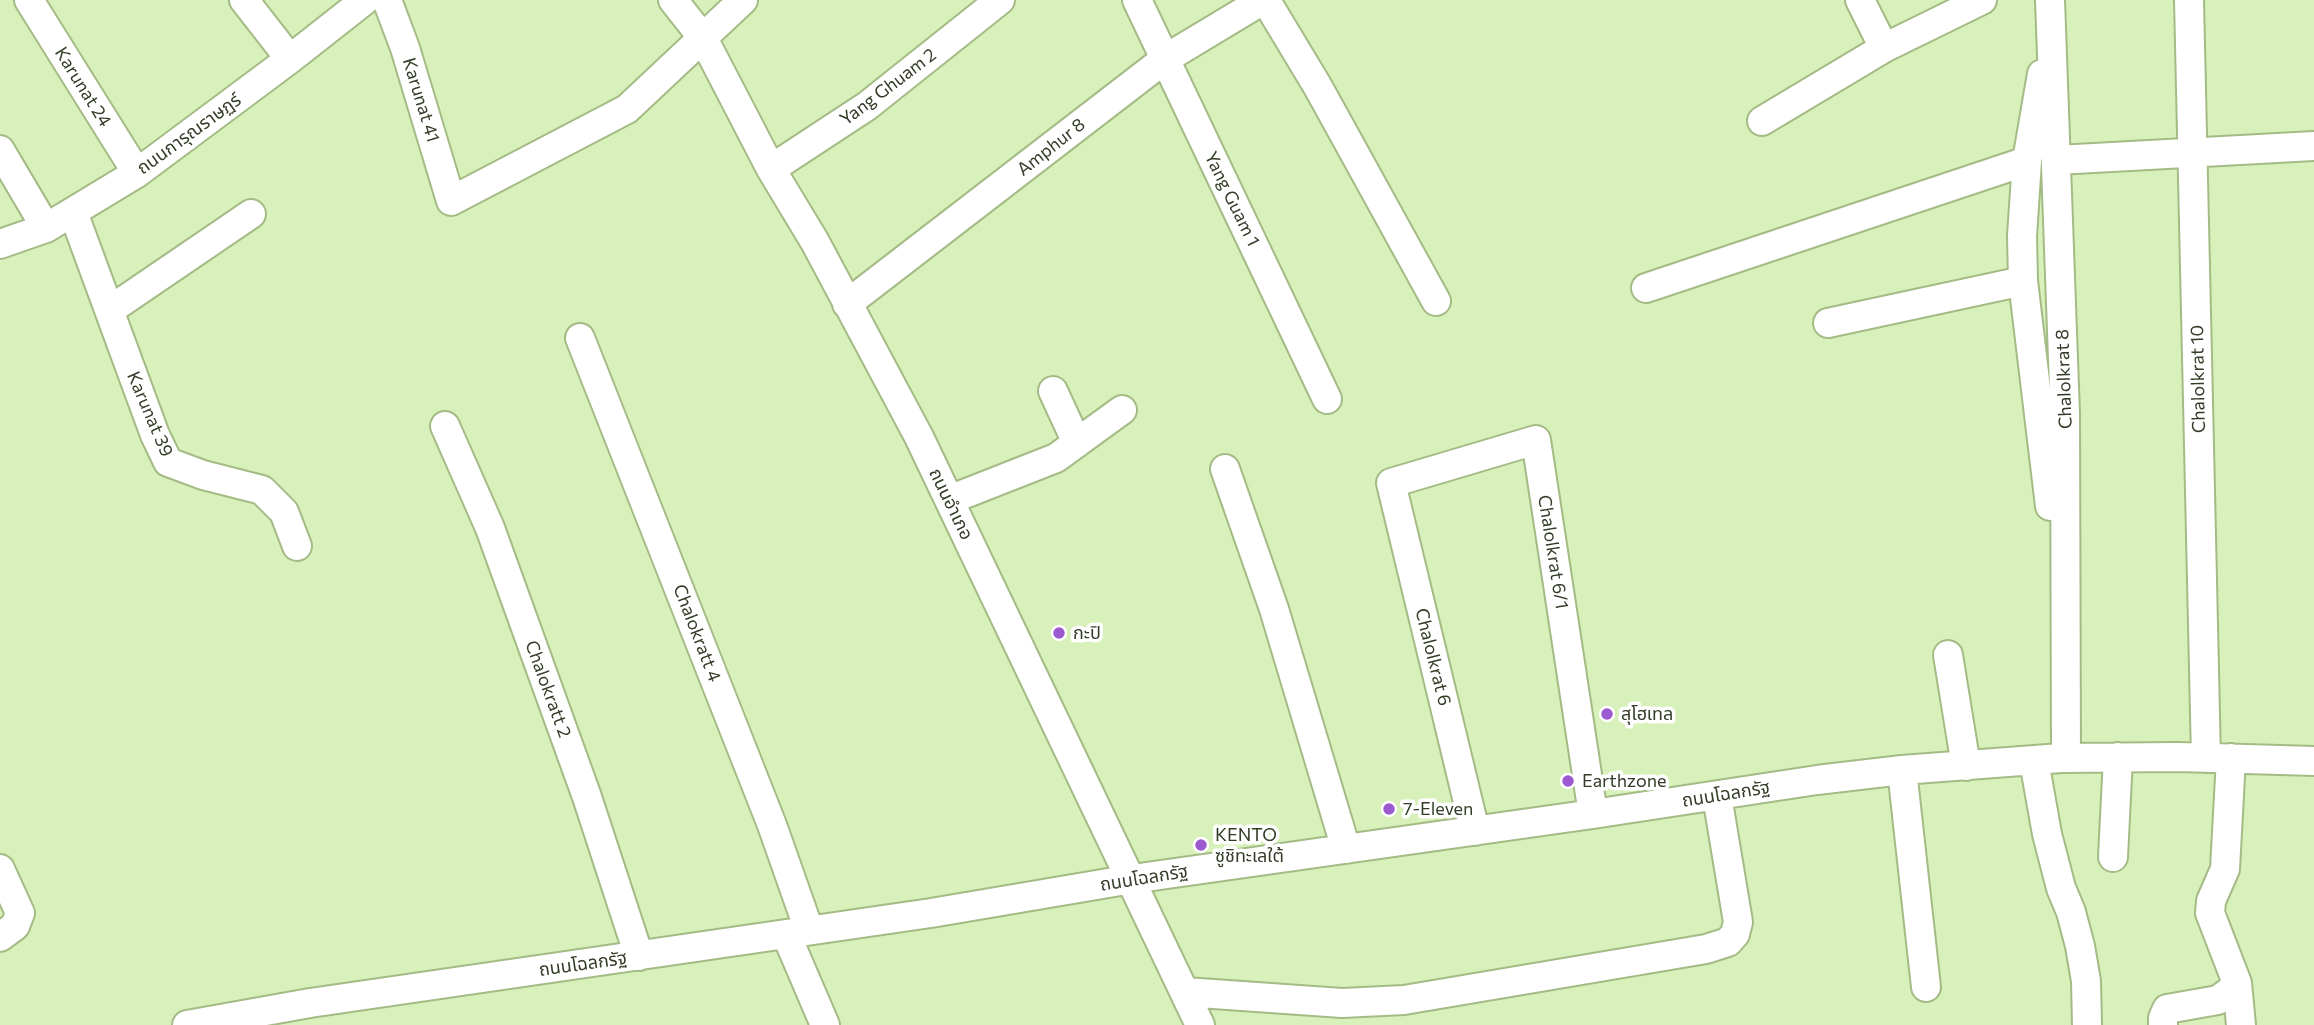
<!DOCTYPE html>
<meta charset="utf-8">
<style>
body{margin:0}
canvas{display:block;background:#d8f0b9}
</style>
<canvas width="2314" height="1025"></canvas>
<script>
const g = document.querySelector('canvas').getContext('2d');
g.lineJoin = 'round';
const shape = rows => new Path2D(rows.map(r => 'M' + r).join(''));
function trace(path, color, width, dash) { g.strokeStyle = color; g.lineWidth = width; g.lineCap = dash ? 'butt' : 'round'; g.setLineDash(dash || []); g.stroke(path); }
function write(font, color, halo, rows, align = 'center') {
  g.font = font + ' Commissioner,"Noto Sans Thai",sans-serif'; g.lineWidth = 7; g.setLineDash([]); g.textBaseline = 'middle'; g.strokeStyle = halo; g.fillStyle = color; for (const [text, x, y, turn = 0] of rows) {
    g.save(); g.translate(x, y); g.rotate((+turn || 0) * Math.PI / 180); g.textAlign = isNaN(turn) ? turn : align; if (halo) g.strokeText(text, 0, 0); g.fillText(text, 0, 0); g.restore();
  }
}
const minor = shape([
 [29,0,137,173],
 [244,0,290,59],
 [387,0,405,48,451,201,627,109,743,0],
 [673,0,703,38,771,169,815,242,919,437,1200,1025],
 [1137,0,1327,399],
 [1860,0,1884,48],
 [2050,0,2065,414,2066,758],
 [2189,0,2206,758],
 [2042,74,2027,161,2022,236,2023,281,2050,506],
 [1762,121,1884,48,1982,0],
 [0,150,46,228],
 [2057,160,2314,146],
 [771,169,867,106,1000,0],
 [73,212,155,435,168,462,203,475,262,490,284,512,297,546],
 [0,244,46,228,137,173,290,59,365,0],
 [1646,288,2027,161],
 [847,304,1165,59,1258,3,1267,5,1271,9,1318,87,1436,301],
 [110,310,251,214],
 [1828,323,2023,281],
 [580,338,772,825,809,930],
 [1053,391,1077,443],
 [445,426,490,528,587,797,639,956],
 [1225,469,1274,609,1346,849],
 [949,500,1056,458,1122,410],
 [1948,655,1966,766],
 [2231,758,2225,869,2211,901,2210,913,2237,983,2241,1025],
 [2034,761,2047,834,2061,888,2071,912,2080,946,2086,981,2087,1025],
 [1902,770,1926,987],
 [1475,831,1391,483,1536,440,1593,814],
 [2113,857,2118,757],
 [0,869,20,913,15,926,0,937],
 [786,934,825,1025],
 [1185,992,1342,1003,1404,1000,1706,949,1728,942,1735,934,1738,922,1717,796],
 [187,1025,310,1003,931,913,1132,879,1593,814,1817,780,1902,770,2061,758,2178,757,2314,761],
 [2163,1025,2163,1018,2167,1009,2218,1000,2233,989,2237,983]
]);
trace(minor, '#a4bb86', 32);
trace(minor, '#fff', 28);
for (const [x, y, r, color] of [
 [1059,633,7,"#9b5acf"],
 [1607,714,7,"#9b5acf"],
 [1568,781,7,"#9b5acf"],
 [1389,809,7,"#9b5acf"],
 [1201,845,7,"#9b5acf"]
]) { const dot = new Path2D(); dot.arc(x, y, r, 0, 2 * Math.PI); g.fillStyle = color; g.fill(dot); trace(dot, '#fff', 2.5); }
write('18px', '#333c27', '#fff', [
 ["Karunat 24",83,87,58],
 ["Yang Ghuam 2",888,87,-37],
 ["Karunat 41",421,100,73],
 ["ถนนการุณราษฏร์",189,134,-36],
 ["Amphur 8",1051,147,-38],
 ["Yang Guam 1",1232,199,64],
 ["Chalolkrat 8",2064,379,-92],
 ["Chalolkrat 10",2198,379,-91],
 ["Karunat 39",150,414,67],
 ["ถนนอำเภอ",951,504,64],
 ["Chalolkrat 6/1",1553,552,81],
 ["Chalokratt 4",697,633,69],
 ["Chalolkrat 6",1433,657,76],
 ["Chalokratt 2",548,689,70],
 ["ถนนโฉลกรัฐ",1726,794,-9],
 ["ถนนโฉลกรัฐ",1144,878,-9],
 ["ถนนโฉลกรัฐ",583,964,-8]
]);
write('18px', '#333c27', '#fff', [
 ["กะปิ",1073,633],
 ["สุโฮเทล",1621,714],
 ["Earthzone",1582,781],
 ["7-Eleven",1403,809],
 ["KENTO",1215,835],
 ["ซูชิทะเลใต้",1215,856]
], 'left');
</script>
